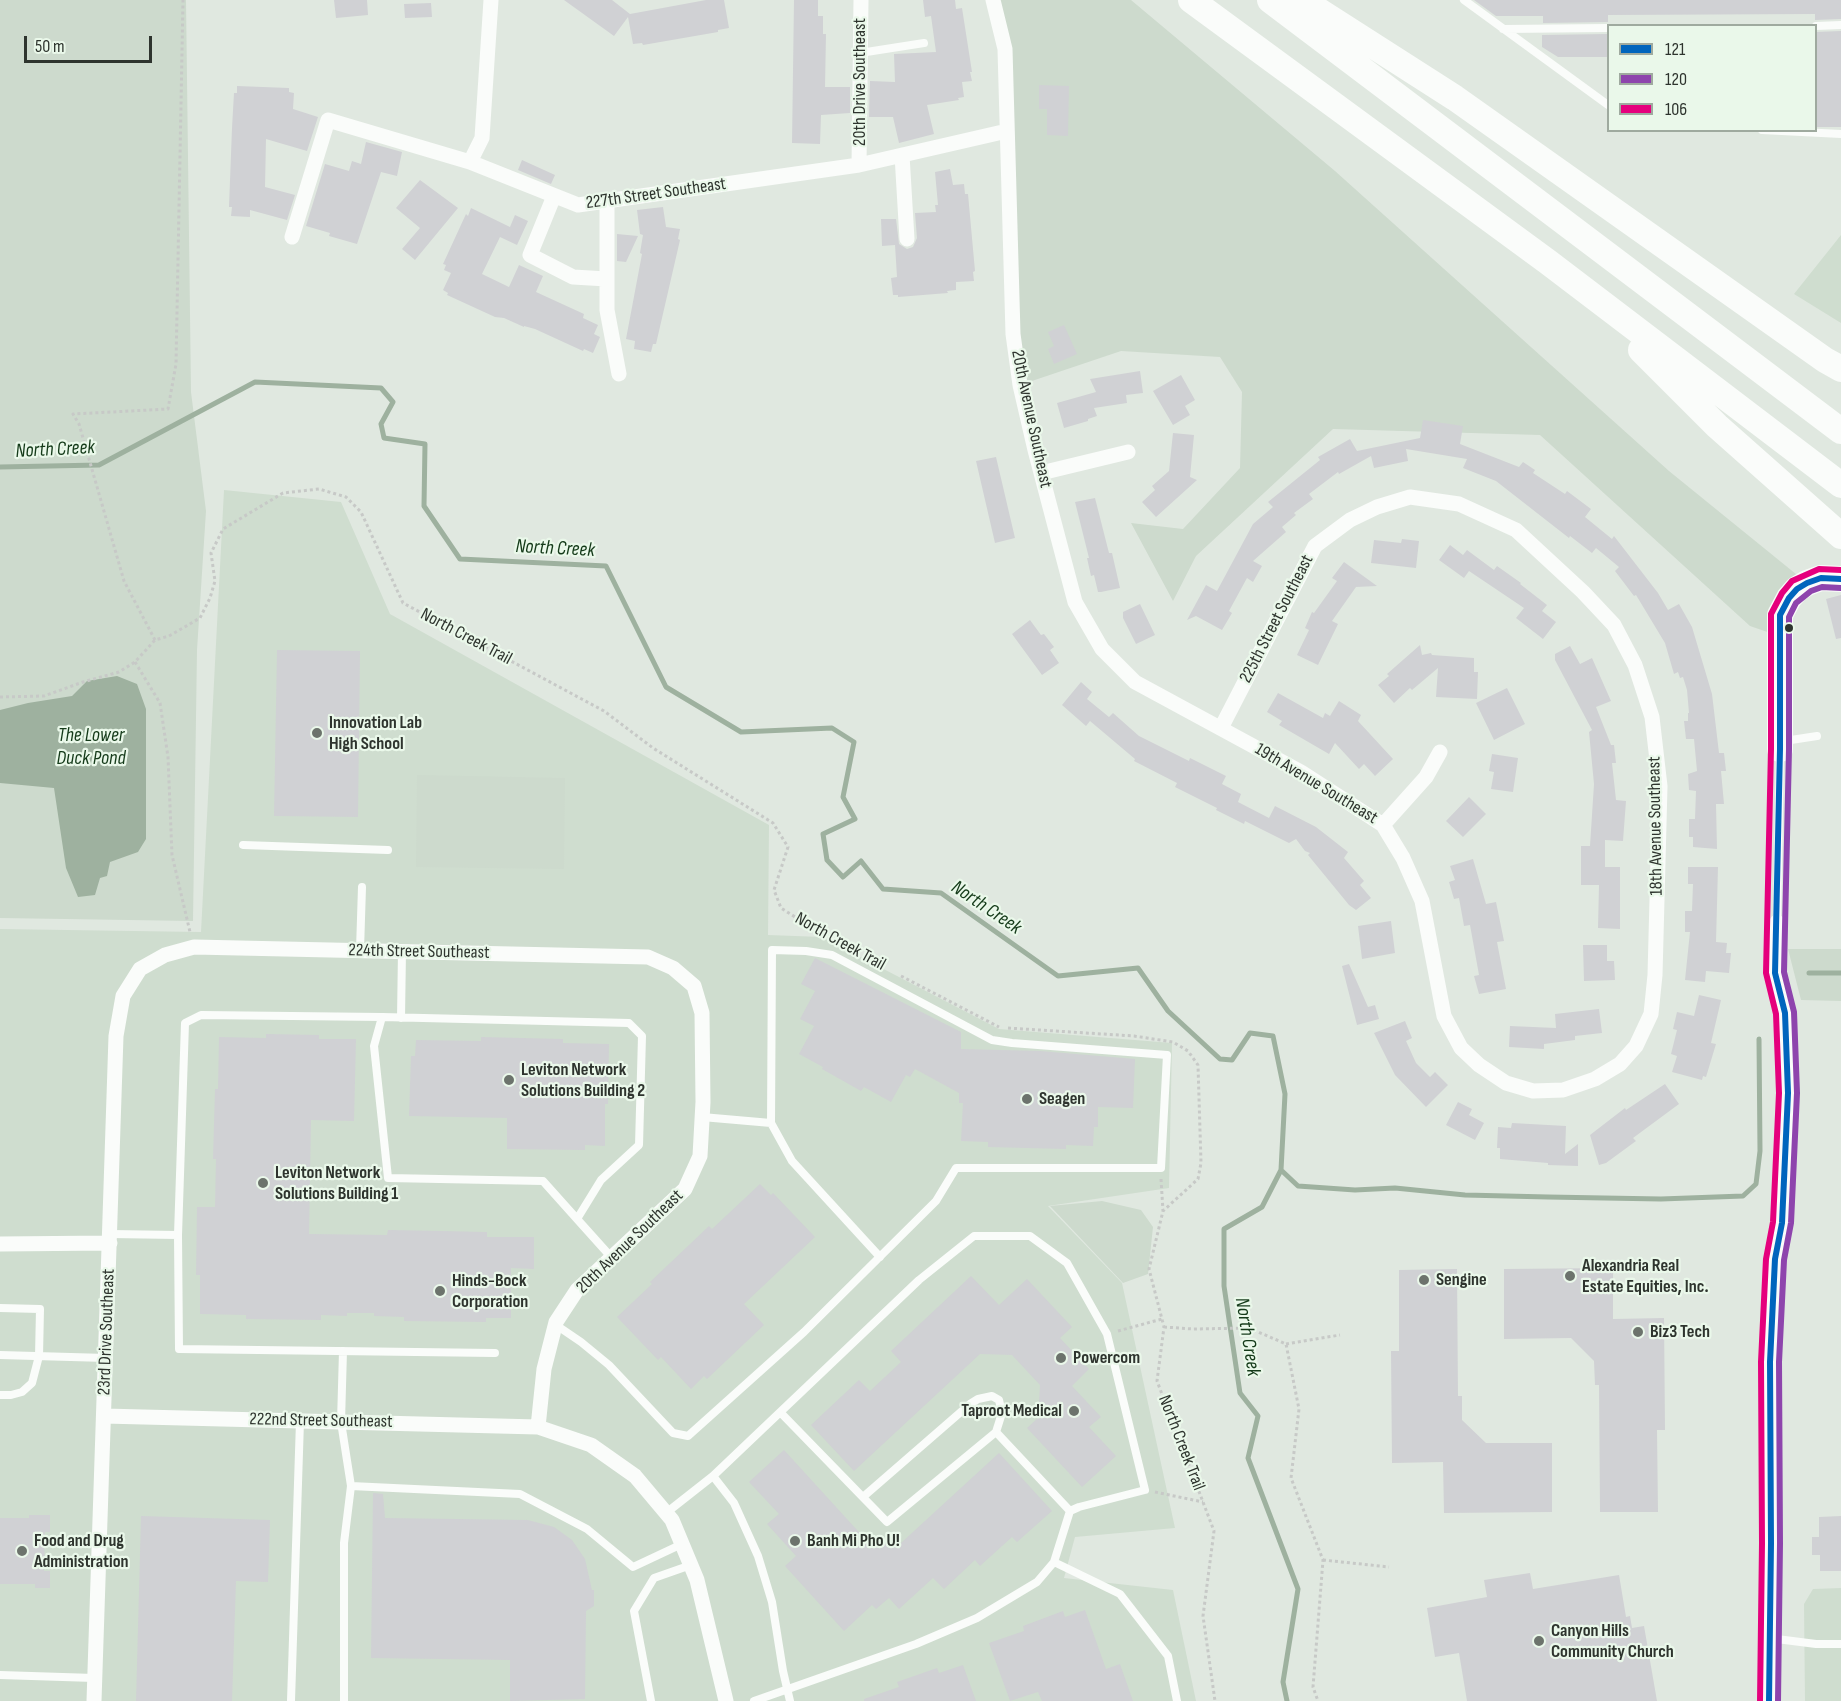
<!DOCTYPE html>
<style>
body{margin:0}
#map{position:relative;width:1841px;height:1701px;overflow:hidden;background:#e0e8e0;font-family:"Sofia Sans Condensed",sans-serif}
canvas{display:block}
.legend{position:absolute;left:1607px;top:24px;width:210px;height:108px;box-sizing:border-box;background:#eaf8ea;border:2px solid #9faa9f;margin:0;padding:8px 10px;list-style:none;font-size:18px;color:#2e342e}
.legend li{display:flex;align-items:center;gap:12px;height:30px}
.legend b{width:30px;border:2px solid #9faa9f}
.scale{position:absolute;left:24px;top:36px;width:128px;height:27px;box-sizing:border-box;border:3px solid #2e342e;border-top:0;padding-left:8px;font-size:18px;line-height:21px;white-space:nowrap;color:#2e342e;-webkit-text-stroke:4px #eaf8ea;paint-order:stroke}
</style>
<div id="map">
<canvas width="1841" height="1701"></canvas>
<ul class="legend">
<li><b style="height:8px;background:#0065bd"></b>121</li>
<li><b style="height:8px;background:#8e44ad"></b>120</li>
<li><b style="height:8px;background:#e5007d"></b>106</li>
</ul>
<div class="scale">50 m</div>
</div>
<script>
const g = document.querySelector('canvas').getContext('2d');
g.lineJoin = 'round';
function paint(path, color) { g.fillStyle = color; g.fill(path, 'evenodd'); }
const shape = rows => new Path2D(rows.map(r => 'M' + r).join(''));
function trace(path, color, width, dash) { g.strokeStyle = color; g.lineWidth = width; g.lineCap = dash ? 'butt' : 'round'; g.setLineDash(dash || []); g.stroke(path); }
function write(font, color, halo, rows, align = 'center') {
  g.font = font + ' "Sofia Sans Condensed",sans-serif'; g.lineWidth = 4.5; g.setLineDash([]); g.textBaseline = 'middle'; g.strokeStyle = halo; g.fillStyle = color; for (const [text, x, y, turn = 0] of rows) {
    g.save(); g.translate(x, y); g.rotate((+turn || 0) * Math.PI / 180); g.textAlign = isNaN(turn) ? turn : align; if (halo) g.strokeText(text, 0, 0); g.fillText(text, 0, 0); g.restore();
  }
}
paint(shape([
 [1841,235,1841,323,1794,294],
 [224,490,341,502,390,614,769,825,768,935,822,937,999,1029,1172,1043,1169,1188,1048,1206,1122,1283,1175,1528,1075,1537,1064,1578,1173,1590,1196,1701,0,1701,0,929,201,932],
 [1841,1588,1841,1701,1805,1701,1804,1604,1813,1589]
]), '#cfddcf');
paint(shape([
 [0,0,186,0,191,392,206,511,197,650,193,921,0,918],
 [993,0,1131,0,1335,171,1669,471,1807,583,1779,636,1750,626,1540,435,1333,429,1196,556,1173,601,1131,523,1183,529,1240,468,1242,392,1220,357,1121,351,1020,385,1005,49],
 [417,775,565,778,564,869,416,867],
 [1788,949,1841,949,1841,1001,1801,1000],
 [1102,1201,1141,1210,1153,1227,1148,1274,1123,1283,1050,1206]
]), '#cddacd');
paint(shape([
 [117,676,137,684,146,709,146,839,138,852,110,862,107,876,100,878,95,895,78,897,66,868,54,788,0,783,0,710,28,703,72,696,87,681]
]), '#9eb19f');
trace(shape([
 [0,467,99,465,255,382,381,388,393,402,381,424,384,438,425,444,424,506,460,559,606,566,666,687,741,732,832,728,854,742,843,797,855,819,823,834,827,860,843,877,861,861,883,889,941,893,1058,976,1138,968,1168,1011,1220,1059,1232,1060,1250,1033,1273,1036,1285,1094,1281,1170,1262,1207,1224,1229,1224,1286,1240,1393,1258,1416,1248,1458,1298,1589,1283,1682,1287,1701],
 [1809,973,1841,973],
 [1281,1170,1298,1186,1355,1190,1395,1188,1465,1195,1548,1197,1661,1199,1743,1196,1756,1184,1760,1151,1759,1039]
]), '#9eb19f', 5);
paint(shape([
 [334,0,367,0,368,15,336,18],
 [564,0,612,0,630,14,706,0,724,0,729,28,718,30,718,32,643,45,642,43,633,44,628,17,614,36],
 [794,0,818,0,818,16,823,16,823,34,826,34,825,87,850,87,850,113,821,115,820,144,792,143],
 [923,0,955,0,956,9,962,8,972,72,970,72,972,81,962,82,964,97,958,98,959,100,927,105,934,134,899,143,893,117,869,117,870,81,895,82,894,54,936,52,931,16,925,17],
 [1474,0,1841,0,1841,19,1815,20,1815,14,1608,15,1608,22,1543,23,1543,16,1496,16],
 [431,3,432,17,405,18,404,4],
 [1841,31,1841,127,1815,127,1815,32],
 [1608,34,1608,57,1558,57,1542,47,1542,35],
 [1039,85,1069,86,1068,136,1047,135,1047,109,1039,109],
 [237,86,289,88,289,92,294,93,293,109,318,117,307,151,266,139,265,187,295,195,287,220,250,210,250,217,231,216,232,207,229,207,232,128,234,93,237,93],
 [366,142,402,152,397,176,381,172,357,244,329,236,330,233,306,226,325,164,349,171,352,161,361,164],
 [522,160,555,175,551,184,518,170],
 [950,169,953,185,964,184,965,194,968,194,975,271,973,272,974,281,956,282,956,290,947,291,948,293,898,297,898,295,893,295,891,278,897,277,895,245,882,246,881,219,896,219,899,244,907,249,913,247,917,238,915,213,936,212,935,205,938,205,935,172],
 [420,180,458,208,415,260,402,249,420,228,396,208],
 [663,207,666,227,680,229,678,239,680,240,656,344,653,344,651,352,634,349,635,341,626,339,642,254,640,253,643,235,640,234,637,210],
 [471,208,510,227,515,215,528,221,517,245,500,237,482,274,509,287,519,265,543,276,536,292,584,314,583,318,598,325,594,334,600,337,593,353,584,349,583,351,535,329,524,326,524,327,504,318,495,317,447,295,448,293,443,290,451,273,444,270,446,265,443,264,466,214,468,216],
 [617,234,638,236,626,262,617,261],
 [1064,325,1077,354,1054,364,1048,349,1054,346,1048,332],
 [1140,371,1143,393,1126,395,1127,403,1094,408,1097,416,1088,419,1088,421,1064,428,1057,403,1096,392,1090,379],
 [1181,375,1195,400,1185,406,1190,415,1173,425,1153,391],
 [1423,420,1463,426,1460,444,1519,467,1523,462,1535,470,1533,473,1565,494,1567,491,1591,509,1585,517,1612,539,1614,536,1658,593,1668,610,1679,604,1692,627,1712,694,1719,753,1724,753,1726,771,1721,771,1724,804,1716,804,1717,849,1693,847,1693,837,1689,837,1689,819,1695,819,1696,791,1689,790,1688,774,1697,771,1694,739,1686,739,1684,721,1688,721,1688,713,1689,713,1687,690,1683,677,1680,678,1678,672,1674,674,1665,643,1636,595,1634,596,1615,571,1619,567,1596,548,1592,553,1570,536,1569,538,1496,481,1463,468,1467,459,1406,449,1408,461,1374,468,1371,456,1339,474,1338,472,1309,494,1313,499,1294,513,1296,515,1282,527,1286,532,1253,561,1262,566,1253,582,1247,578,1229,611,1232,613,1222,630,1196,616,1187,620,1206,585,1217,591,1253,524,1273,507,1268,502,1320,460,1318,457,1350,439,1357,451,1420,438],
 [1173,433,1194,435,1190,477,1197,480,1156,517,1142,502,1155,490,1152,486,1169,471],
 [996,457,1015,538,995,543,976,461],
 [1095,498,1109,553,1112,553,1120,588,1101,592,1098,592,1094,575,1091,576,1087,558,1089,558,1075,502],
 [1402,539,1419,541,1416,568,1371,563,1374,540,1401,543],
 [1450,545,1463,555,1467,550,1494,570,1497,566,1521,583,1520,584,1547,605,1542,611,1556,622,1543,639,1516,618,1524,608,1469,571,1464,578,1439,560],
 [1344,562,1377,586,1356,587,1332,621,1338,624,1318,665,1297,655,1309,630,1305,628,1312,612,1314,613,1337,581,1332,578],
 [1841,595,1841,638,1836,639,1826,599],
 [1140,604,1155,635,1136,644,1123,618,1123,612],
 [1030,620,1041,635,1044,634,1054,647,1050,650,1059,663,1042,675,1012,634],
 [1420,645,1422,655,1431,653,1432,655,1474,658,1474,672,1478,672,1477,699,1436,697,1438,668,1412,690,1410,688,1394,703,1378,685,1389,676,1387,674],
 [1570,646,1580,664,1592,658,1611,701,1596,707,1611,745,1614,745,1616,763,1612,763,1616,800,1626,801,1623,841,1605,840,1605,867,1620,867,1620,929,1598,928,1599,885,1581,885,1581,846,1590,846,1594,784,1589,732,1592,730,1555,660,1555,654],
 [277,650,360,651,358,817,274,816],
 [1081,682,1092,692,1087,699,1109,717,1113,713,1139,736,1189,761,1190,758,1226,776,1222,784,1241,794,1238,802,1269,818,1275,806,1316,827,1348,852,1344,858,1364,881,1360,885,1371,898,1356,910,1349,905,1308,855,1310,853,1305,851,1296,839,1289,843,1245,821,1244,824,1216,810,1217,808,1175,787,1177,783,1134,761,1135,759,1090,721,1086,726,1062,705],
 [1507,688,1525,724,1494,740,1476,703],
 [1278,693,1323,718,1325,713,1330,716,1339,701,1361,715,1358,721,1393,759,1375,776,1364,764,1359,769,1335,743,1329,754,1279,725,1282,721,1267,712],
 [1492,754,1518,758,1513,792,1491,789,1494,772,1489,771],
 [1469,797,1486,814,1463,837,1446,821],
 [1473,859,1486,904,1496,902,1504,941,1497,942,1506,989,1479,994,1474,976,1479,975,1470,925,1464,926,1459,898,1454,899,1449,882,1455,880,1450,866],
 [1688,867,1718,867,1716,942,1727,943,1726,953,1731,953,1729,973,1706,971,1705,982,1685,980,1690,932,1685,932,1685,911,1692,911,1693,884,1688,884],
 [1391,921,1395,953,1362,959,1358,926],
 [1583,945,1607,945,1607,961,1614,961,1615,980,1584,981],
 [815,958,961,1032,961,1049,1040,1051,1135,1059,1133,1108,1098,1107,1098,1127,1094,1127,1093,1146,1066,1145,1066,1149,988,1147,988,1142,961,1141,963,1103,959,1103,959,1093,915,1069,910,1077,906,1075,891,1102,864,1087,861,1091,822,1069,823,1067,799,1054,814,1026,800,1019,815,991,801,984],
 [1349,964,1368,1007,1375,1005,1379,1019,1357,1025,1342,966],
 [1699,995,1721,1000,1711,1043,1716,1044,1706,1077,1703,1076,1702,1080,1672,1072,1677,1056,1671,1054,1677,1030,1673,1029,1677,1012,1694,1016],
 [1599,1009,1602,1033,1575,1036,1575,1040,1544,1044,1544,1049,1509,1047,1510,1026,1556,1028,1555,1014],
 [1405,1021,1412,1038,1406,1041,1416,1063,1430,1077,1435,1072,1448,1085,1426,1107,1395,1075,1374,1033],
 [266,1034,319,1035,319,1039,356,1039,354,1121,311,1120,309,1234,387,1235,388,1230,441,1231,487,1232,487,1237,534,1237,534,1269,511,1268,511,1318,486,1318,486,1322,404,1321,404,1317,374,1316,374,1313,347,1313,347,1316,321,1315,321,1320,246,1319,246,1315,200,1314,200,1275,196,1275,197,1207,215,1207,216,1159,213,1159,215,1089,218,1089,219,1037,266,1038],
 [481,1037,563,1039,563,1043,609,1044,608,1104,605,1104,605,1146,585,1145,585,1150,507,1149,507,1118,409,1116,411,1056,415,1056,416,1040,481,1041],
 [1665,1084,1679,1104,1633,1138,1636,1141,1606,1163,1599,1165,1590,1135,1625,1108,1626,1110],
 [1458,1102,1472,1109,1469,1115,1484,1123,1475,1140,1446,1125],
 [1512,1123,1566,1126,1565,1154,1578,1144,1578,1166,1548,1165,1548,1163,1500,1159,1500,1148,1497,1148,1498,1127,1511,1128],
 [760,1184,771,1195,773,1193,815,1237,744,1304,764,1325,707,1379,704,1376,691,1389,661,1357,658,1360,617,1317,652,1284,650,1282,709,1226,712,1229],
 [1613,1268,1613,1319,1664,1318,1665,1430,1657,1430,1658,1512,1600,1512,1599,1385,1595,1385,1594,1361,1571,1338,1504,1339,1504,1269],
 [1457,1269,1458,1396,1462,1396,1462,1420,1486,1443,1552,1443,1552,1512,1444,1513,1443,1462,1392,1463,1391,1351,1399,1351,1399,1270],
 [971,1276,999,1305,1027,1279,1072,1327,1060,1338,1089,1369,1072,1386,1101,1417,1089,1427,1116,1456,1082,1487,1027,1428,1038,1418,1040,1385,1012,1355,980,1354,854,1471,811,1425,859,1380,870,1391,901,1362,891,1351],
 [784,1450,868,1542,901,1543,999,1453,1052,1511,1017,1542,1012,1537,980,1566,975,1560,944,1589,933,1578,899,1609,889,1598,876,1609,872,1605,844,1631,785,1566,796,1556,767,1524,779,1514,749,1482],
 [373,1493,383,1494,385,1518,528,1520,554,1527,572,1540,585,1559,592,1590,594,1590,594,1606,586,1611,585,1699,510,1701,510,1660,371,1658],
 [29,1515,50,1515,50,1532,45,1532,44,1571,50,1571,50,1588,35,1588,35,1584,0,1584,0,1518,29,1518],
 [141,1516,270,1520,268,1582,236,1581,232,1701,136,1701],
 [1841,1516,1841,1571,1820,1571,1820,1555,1812,1555,1812,1537,1819,1537,1819,1517],
 [1530,1573,1533,1589,1619,1575,1626,1617,1630,1616,1632,1628,1644,1626,1657,1701,1467,1701,1459,1653,1435,1657,1427,1608,1487,1597,1484,1580],
 [1085,1610,1106,1669,1120,1664,1133,1701,1042,1701,1038,1692,1010,1701,989,1643,1024,1631,1023,1626,1063,1611,1065,1617],
 [963,1665,976,1701,864,1701,864,1699,899,1687,897,1682,937,1668,939,1673]
]), '#d0d1d4');
trace(shape([
 [155,640,124,581,79,424,73,414,168,409,176,364,183,0],
 [135,662,160,703,168,757,172,855,190,932],
 [0,697,44,696,83,682,119,672,135,662,155,640,169,636,200,618,210,598,215,581,211,553,223,529,283,493,319,489,346,497,361,512,403,603,604,711,653,748,773,823,788,847,774,890,781,908,836,943],
 [901,976,999,1027],
 [1008,1028,1134,1036,1173,1042,1188,1051,1198,1065,1201,1163,1198,1179,1163,1211,1149,1269,1164,1327,1157,1381,1214,1531,1203,1616,1215,1701],
 [1161,1179,1163,1211],
 [1164,1327,1193,1329,1249,1328,1286,1344,1299,1409,1291,1478,1323,1560,1313,1687,1318,1701],
 [1118,1331,1162,1319],
 [1286,1344,1340,1335],
 [1155,1492,1203,1502],
 [1323,1560,1389,1567]
]), '#c7c9c7', 3, [3, 3]);
trace(shape([
 [1464,0,1608,105],
 [1816,26,1841,25],
 [1503,29,1608,28],
 [860,53,924,43],
 [1762,130,1841,134],
 [1787,744,1791,740,1817,736],
 [243,845,388,850],
 [1777,922,1780,753],
 [360,950,362,887],
 [382,1017,201,1015,185,1023,178,1235,179,1349,495,1353],
 [401,1018,402,951],
 [771,1123,792,1161,880,1257],
 [577,1219,601,1180,639,1145,642,1036,629,1023,382,1017,374,1046,388,1178,543,1181,577,1219,612,1258],
 [110,1234,178,1235],
 [0,1308,40,1309,39,1356,32,1383,22,1392,11,1395,0,1395],
 [556,1325,581,1342,609,1365,673,1433,688,1436,804,1332,936,1201,956,1168,1161,1168,1167,1055,1012,1043,992,1040,832,955,806,951,772,950,771,1123,702,1117],
 [343,1351,341,1422,351,1486],
 [0,1355,106,1358],
 [780,1412,887,1522,996,1432,1070,1511],
 [713,1476,734,1503,758,1556,772,1602,783,1671,790,1701],
 [863,1497,970,1404,978,1399,992,1396,999,1400,1002,1413,996,1432],
 [666,1513,713,1476,919,1280,974,1236,1030,1236,1067,1263,1107,1334,1145,1490,1079,1507,1070,1511,1054,1562,1120,1594,1168,1656,1177,1701],
 [1769,1638,1816,1644,1841,1644],
 [0,1675,94,1678],
 [291,1701,300,1421],
 [344,1701,344,1543,351,1486,520,1494,587,1529,633,1567,682,1544],
 [651,1701,634,1611,654,1578,691,1565],
 [754,1701,916,1644,977,1618,1037,1582,1054,1562]
]), '#fafcfa', 8);
trace(shape([
 [993,0,1005,49,1013,334,1020,385,1035,450,1075,602,1102,649,1135,682,1301,772,1383,825,1403,858,1422,901,1444,1016,1461,1048,1479,1065,1506,1083,1533,1091,1563,1090,1595,1079,1620,1064,1636,1046,1651,1014,1655,975,1660,786,1652,717,1635,665,1614,625,1583,592,1516,530,1459,504,1410,497,1377,507,1350,520,1315,546,1221,728],
 [902,155,907,239],
 [470,162,482,138,491,0],
 [859,165,861,0],
 [554,196,530,255,573,277,607,279],
 [607,201,607,310,619,374],
 [292,237,328,120,470,162,578,205,859,165,1007,131],
 [1041,473,1128,452],
 [1383,825,1426,777,1440,752],
 [0,1244,110,1243],
 [104,1416,538,1427,591,1445,635,1476,672,1520,697,1580,726,1701],
 [94,1701,116,1036,123,996,140,969,165,955,194,947,648,957,673,968,694,986,702,1013,703,1102,700,1156,685,1189,577,1290,556,1322,544,1369,538,1427],
 [1769,1701,1771,1543,1770,1362,1775,1259,1782,1223,1788,1093,1785,1013,1775,973,1777,922]
]), '#fafcfa', 15);
trace(shape([
 [1191,0,1548,262,1841,485],
 [1270,0,1841,431],
 [1302,0,1455,98,1825,360,1841,369],
 [1641,350,1717,426,1841,536],
 [1780,749,1780,615,1789,598,1797,589,1807,583,1821,578,1841,579]
]), '#fafcfa', 26);
trace(shape([
 [1769,1701,1771,1543,1770,1362,1775,1259,1782,1223,1788,1093,1785,1013,1775,973,1780,749,1780,615,1789,598,1797,589,1807,583,1821,578,1841,579]
]), '#0065bd', 6);
trace(shape([
 [1778,1701,1780,1543,1779,1362,1784,1260,1791,1223,1797,1093,1794,1012,1784,972,1789,749,1789,617,1796,603,1811,591,1822,587,1841,588]
]), '#8e44ad', 6);
trace(shape([
 [1760,1701,1762,1543,1761,1362,1766,1259,1773,1222,1779,1093,1776,1014,1766,973,1771,749,1771,614,1782,593,1792,581,1819,569,1841,570]
]), '#e5007d', 6);
for (const [x, y, r, color] of [
 [1789,628,5,"#2e342e"],
 [317,733,6,"#6c736c"],
 [509,1080,6,"#6c736c"],
 [1027,1099,6,"#6c736c"],
 [263,1183,6,"#6c736c"],
 [1570,1276,6,"#6c736c"],
 [1424,1280,6,"#6c736c"],
 [440,1291,6,"#6c736c"],
 [1638,1332,6,"#6c736c"],
 [1061,1358,6,"#6c736c"],
 [1074,1411,6,"#6c736c"],
 [795,1541,6,"#6c736c"],
 [22,1551,6,"#6c736c"],
 [1539,1641,6,"#6c736c"]
]) { const dot = new Path2D(); dot.arc(x, y, r, 0, 2 * Math.PI); g.fillStyle = color; g.fill(dot); trace(dot, '#eaf8ea', 2); }
write('18px', '#2e342e', '#eaf8ea', [
 ["20th Drive Southeast",860,82,-90],
 ["227th Street Southeast",656,194,-8],
 ["20th Avenue Southeast",1031,419,78],
 ["225th Street Southeast",1277,619,-63],
 ["North Creek Trail",466,637,28],
 ["19th Avenue Southeast",1316,784,31],
 ["18th Avenue Southeast",1656,826,-91],
 ["North Creek Trail",840,942,29],
 ["224th Street Southeast",419,952,1],
 ["20th Avenue Southeast",630,1242,-44],
 ["23rd Drive Southeast",107,1332,-88],
 ["222nd Street Southeast",321,1421,1],
 ["North Creek Trail",1181,1443,69]
]);
write('bold 18px', '#2e342e', '#eaf8ea', [
 ["Innovation Lab",329,723],
 ["High School",329,744],
 ["Leviton Network",521,1070],
 ["Solutions Building 2",521,1091],
 ["Seagen",1039,1099],
 ["Leviton Network",275,1173],
 ["Solutions Building 1",275,1194],
 ["Alexandria Real",1582,1266],
 ["Estate Equities, Inc.",1582,1287],
 ["Sengine",1436,1280],
 ["Hinds-Bock",452,1281],
 ["Corporation",452,1302],
 ["Biz3 Tech",1650,1332],
 ["Powercom",1073,1358],
 ["Taproot Medical",1062,1411,"right"],
 ["Food and Drug",34,1541],
 ["Administration",34,1562],
 ["Banh Mi Pho U!",807,1541],
 ["Canyon Hills",1551,1631],
 ["Community Church",1551,1652]
], 'left');
write('italic 20px', '#143a19', '#eaf8ea', [
 ["North Creek",55,450,-3],
 ["North Creek",555,549,3],
 ["The Lower",91,736],
 ["Duck Pond",91,759],
 ["North Creek",986,908,34],
 ["North Creek",1247,1337,81]
]);
</script>
